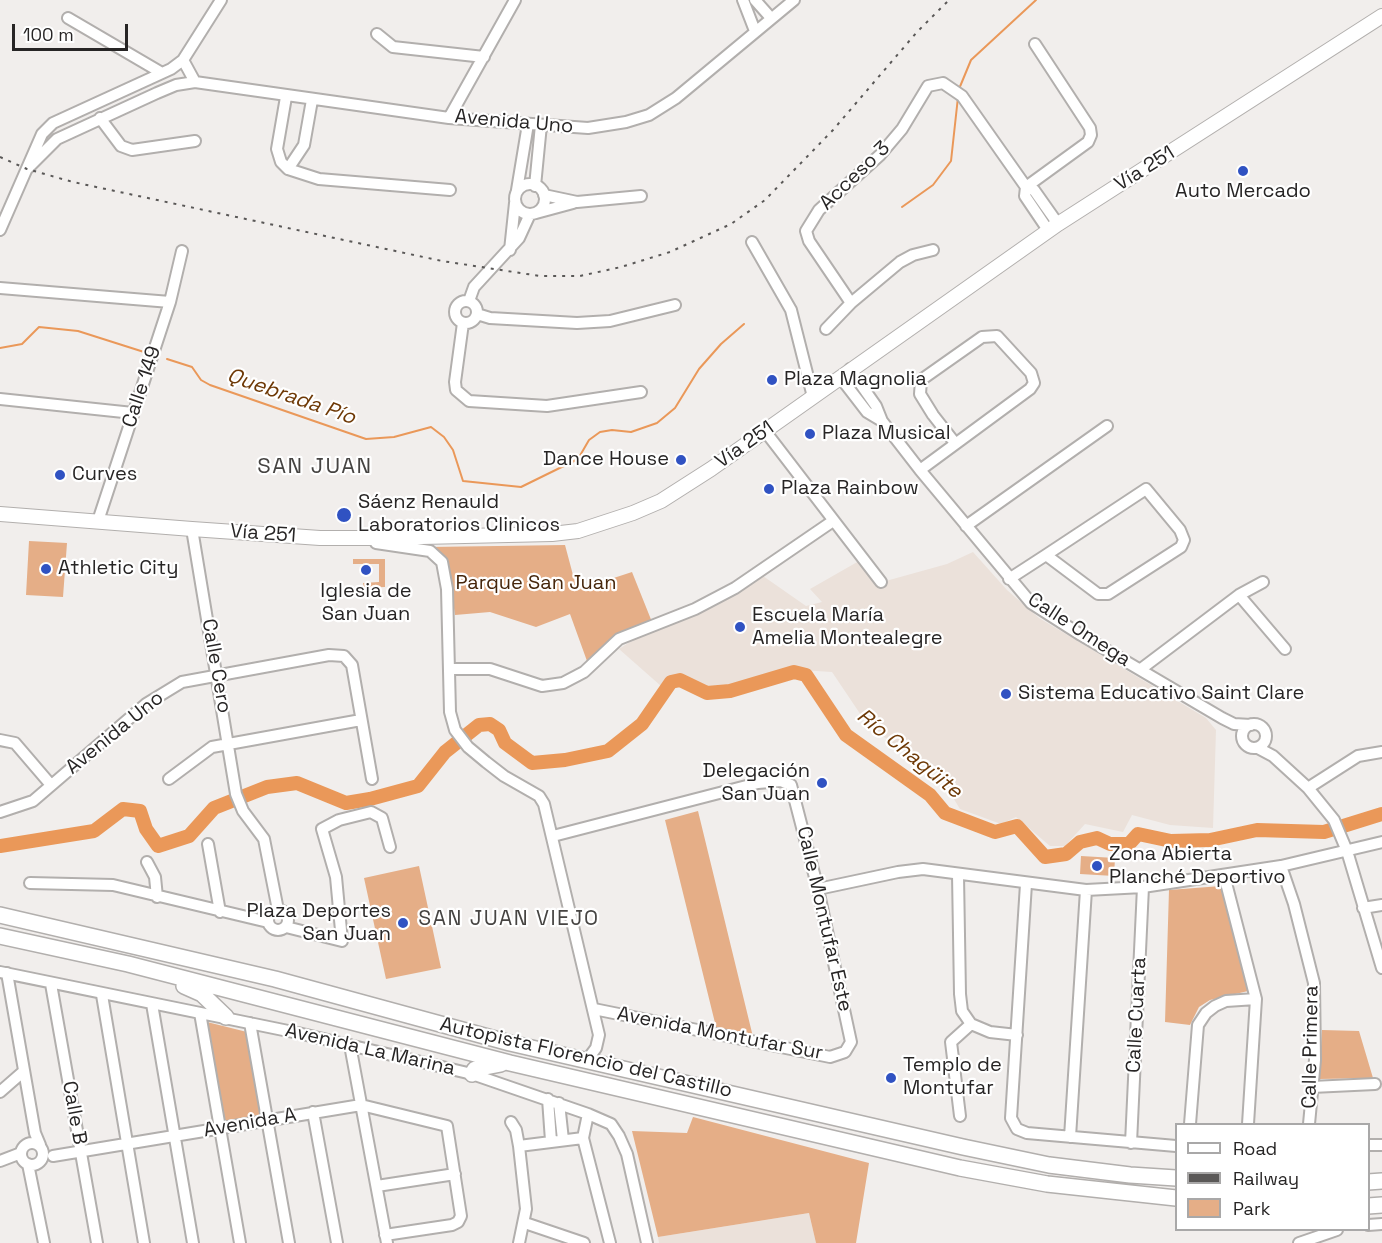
<!DOCTYPE html>
<meta charset="utf-8">
<style>
body{margin:0}
#map{position:relative;width:1382px;height:1243px;overflow:hidden;background:#f1eeec;font-family:"Space Grotesk",sans-serif}
canvas{display:block}
.legend{position:absolute;left:1175px;top:1123px;width:195px;height:108px;box-sizing:border-box;background:#fff;border:2px solid #a9a8a8;margin:0;padding:8px 10px;list-style:none;font-size:18px;color:#272525}
.legend li{display:flex;align-items:center;gap:12px;height:30px}
.legend b{width:30px;border:2px solid #a9a8a8}
.scale{position:absolute;left:12px;top:24px;width:116px;height:27px;box-sizing:border-box;border:3px solid #272525;border-top:0;padding-left:8px;font-size:18px;line-height:21px;white-space:nowrap;color:#272525;-webkit-text-stroke:4px #fff;paint-order:stroke}
</style>
<div id="map">
<canvas width="1382" height="1243"></canvas>
<ul class="legend">
<li><b style="height:8px;background:#fff"></b>Road</li>
<li><b style="height:8px;background:#5a5857"></b>Railway</li>
<li><b style="height:16px;background:#e5ae87"></b>Park</li>
</ul>
<div class="scale">100 m</div>
</div>
<script>
const g = document.querySelector('canvas').getContext('2d');
g.lineJoin = 'round';
function paint(path, color) { g.fillStyle = color; g.fill(path, 'evenodd'); }
const shape = rows => new Path2D(rows.map(r => 'M' + r).join(''));
function trace(path, color, width, dash) { g.strokeStyle = color; g.lineWidth = width; g.lineCap = dash ? 'butt' : 'round'; g.setLineDash(dash || []); g.stroke(path); }
function write(font, color, halo, rows, align = 'center') {
  g.font = font + ' "Space Grotesk",sans-serif'; g.lineWidth = 4.5; g.setLineDash([]); g.textBaseline = 'middle'; g.strokeStyle = halo; g.fillStyle = color; for (const [text, x, y, turn = 0] of rows) {
    g.save(); g.translate(x, y); g.rotate((+turn || 0) * Math.PI / 180); g.textAlign = isNaN(turn) ? turn : align; if (halo) g.strokeText(text, 0, 0); g.fillText(text, 0, 0); g.restore();
  }
}
paint(shape([
 [973,552,1007,590,1039,618,1206,718,1216,730,1213,828,1170,825,1132,815,1123,832,1085,824,1065,846,1050,846,1016,817,1001,824,960,809,938,773,869,727,832,672,785,669,736,684,708,688,680,677,669,680,661,686,619,649,633,640,701,613,763,576,806,606,822,602,810,589,859,561,875,584,947,564],
 [809,1213,816,1243,659,1243,658,1237]
]), '#ebe1da');
paint(shape([
 [29,541,67,543,63,597,26,595],
 [565,545,577,590,632,572,652,622,626,631,606,643,587,661,570,614,536,627,490,612,455,615,447,562,443,555,430,547],
 [353,559,385,559,385,587,364,588,363,583,379,582,379,564,353,564],
 [698,811,754,1041,717,1031,665,820],
 [1081,856,1115,858,1114,876,1080,874],
 [419,866,441,968,386,979,364,878],
 [1221,886,1248,991,1210,1000,1199,1007,1190,1025,1165,1022,1169,890],
 [207,1022,247,1032,262,1117,224,1123],
 [1322,1030,1359,1031,1373,1078,1319,1079],
 [693,1117,869,1163,856,1243,816,1243,809,1213,658,1237,632,1131,687,1133]
]), '#e5ae87');
trace(shape([
 [959,89,971,60,1036,0],
 [902,207,933,185,951,161,958,97],
 [0,348,22,344,39,327,78,331,144,352],
 [167,359,192,367,201,380,210,385,366,439,394,437,431,427,444,437,453,450,463,481,521,487,578,459,589,440,600,432,612,430,631,432,657,423,675,408,699,369,721,344,744,324]
]), '#ea9859', 2);
trace(shape([
 [0,846,94,831,123,809,140,811,146,829,158,846,189,836,214,808,267,787,297,783,346,803,370,799,418,786,445,752,479,725,490,724,499,730,505,743,532,763,565,760,608,751,642,724,671,682,680,680,707,693,730,691,794,672,806,675,846,735,930,795,945,813,995,832,1017,826,1045,857,1066,854,1080,842,1097,838,1110,844,1129,844,1138,834,1171,841,1210,840,1257,830,1324,832,1382,814]
]), '#ea9859', 14);
const minor = shape([
 [743,0,755,31],
 [755,0,771,18],
 [68,18,162,73],
 [377,34,393,47,484,57],
 [183,60,195,82],
 [286,97,277,149,281,162,288,169,319,179,450,190],
 [100,118,121,146,132,150,195,141],
 [449,118,515,0],
 [27,169,57,139,157,93,176,85,195,82,449,118,588,128,626,122,649,115,676,98,794,0],
 [288,169,304,145,312,100],
 '515 199a15 15 0 1 1 30 0a15 15 0 1 1-30 0Z',
 [535,186,541,125],
 [1026,187,1088,142,1091,135,1090,128,1035,44],
 [1026,187,1025,196,1048,230],
 [1026,187,1034,190,1058,224],
 [517,190,528,124],
 [544,195,577,202,641,196],
 [536,213,573,203],
 [0,230,42,134,53,123,171,69,183,60,221,0],
 [752,242,791,310,813,397],
 [510,250,515,203],
 [0,288,170,302],
 '455 312a11 11 0 1 1 22 0a11 11 0 1 1-22 0Z',
 [469,301,474,287,519,238,530,214],
 [851,303,809,241,806,231,819,210,880,155,902,129,928,86,943,83,962,96,1026,187],
 [477,314,490,318,577,323,610,321,675,305],
 [463,323,455,382,456,390,469,401,547,406,641,392],
 [826,329,851,303,900,262,913,255,933,250],
 [850,369,876,406,882,421,920,470,1031,603,1081,635,1222,718,1234,724,1251,725],
 [840,377,867,412,882,421],
 [0,399,133,413],
 [765,431,881,582],
 [920,470,1030,389,1034,383,1031,373,997,336,982,337,921,380,920,394,933,415,955,443],
 [98,521,170,302,182,251],
 [966,526,1107,426],
 [192,529,236,794,243,811,264,839,278,910],
 [376,543,430,551,442,562,447,589,450,712,455,730,468,747,486,762,504,776,539,796,544,804,599,1035,596,1048,587,1060],
 [1009,579,1046,555,1146,489,1180,530,1184,540,1181,547,1108,594,1098,594,1046,555],
 [1239,595,1285,649],
 [450,669,490,669,542,686,563,683,584,672,619,639,695,609,735,588,833,521],
 [1141,669,1239,595,1263,582],
 '1242 736a12 12 0 1 1 24 0a12 12 0 1 1-24 0Z',
 [0,740,15,743,51,785],
 [1258,748,1273,756,1308,788,1334,820,1347,851,1382,968],
 [169,779,212,747,361,720],
 [1308,788,1358,756,1382,752],
 [0,812,33,801,146,704,182,682,329,655,344,656,352,665,372,779],
 [553,836,758,783,781,781,791,785,818,889,851,1042,845,1052,830,1057,594,1009],
 [208,844,220,912],
 [147,862,155,877,157,897],
 [1281,866,1294,904,1314,983,1315,1060,1309,1124],
 [958,875,960,994,962,1011,971,1024,951,1042,960,1116],
 [1224,875,1256,999,1248,1124],
 [30,883,113,885,268,922],
 [1026,884,1011,1118,1017,1129,1027,1133,1176,1146],
 [818,889,898,872,923,869,1086,890,1143,887,1281,866,1382,842],
 [1363,908,1382,905],
 '268 920a10 10 0 1 1 20 0a10 10 0 1 1-20 0Z',
 [286,927,342,941,336,877,322,829,339,820,371,812,382,818,390,847],
 [0,972,298,1033,472,1074,588,1114,611,1124,619,1136,627,1154,647,1243],
 [7,973,35,1133,40,1145],
 [51,984,97,1243],
 [102,995,144,1243],
 [152,1004,193,1243],
 [200,1013,240,1243],
 [250,1023,289,1243],
 [971,1024,990,1032,1017,1035],
 [350,1045,387,1243],
 [1312,1087,1375,1084],
 [0,1092,24,1071],
 [548,1099,551,1141],
 [559,1103,563,1140],
 [313,1112,337,1243],
 [588,1114,583,1138,610,1243],
 [511,1122,516,1130,519,1146,526,1209,519,1243],
 [1190,1124,1198,1025,1206,1013,1215,1006,1226,1001,1256,999],
 [1070,1137,1086,890],
 '21 1154a11 11 0 1 1 22 0a11 11 0 1 1-22 0Z',
 [1131,1143,1143,887],
 [1368,1145,1382,1145],
 [519,1146,583,1138],
 [53,1156,361,1105,447,1126,461,1216,458,1222,452,1225,385,1235],
 [0,1161,21,1153],
 [28,1164,44,1243],
 [377,1186,455,1174],
 [525,1223,584,1243],
 [1368,1225,1382,1224],
 [1299,1243,1337,1230]
]);
const major = shape([
 [0,514,192,529,320,538,378,538,552,534,578,531,633,513,661,501,711,469,1058,224,1382,16]
]);
const highway = shape([
 [0,915,275,979,510,1043,963,1147,1049,1165,1130,1175,1176,1178],
 [0,936,128,964,510,1063,960,1168,1047,1184,1176,1198],
 [184,986,202,994,226,1017],
 [472,1074,475,1069,501,1064],
 [1368,1182,1382,1181],
 [1368,1206,1382,1205]
]);
trace(minor, '#b2afad', 14);
trace(major, '#b2afad', 16);
trace(highway, '#b2afad', 18);
trace(minor, '#fff', 10);
trace(major, '#fff', 14);
trace(highway, '#fff', 15);
trace(shape([
 [0,157,27,169,73,182,442,261,540,276,580,276,621,267,670,252,731,224,765,200,833,130,917,32,949,0]
]), '#5a5857', 2, [3, 6]);
for (const [x, y, r, color] of [
 [1243,171,6,"#3052c2"],
 [772,380,6,"#3052c2"],
 [810,434,6,"#3052c2"],
 [681,460,6,"#3052c2"],
 [60,475,6,"#3052c2"],
 [769,489,6,"#3052c2"],
 [344,515,8,"#3052c2"],
 [46,569,6,"#3052c2"],
 [366,570,6,"#3052c2"],
 [740,627,6,"#3052c2"],
 [1006,694,6,"#3052c2"],
 [822,783,6,"#3052c2"],
 [1097,866,6,"#3052c2"],
 [403,923,6,"#3052c2"],
 [891,1078,6,"#3052c2"]
]) { const dot = new Path2D(); dot.arc(x, y, r, 0, 2 * Math.PI); g.fillStyle = color; g.fill(dot); trace(dot, '#fff', 2); }
write('20px', '#272525', '#fff', [
 ["Avenida Uno",514,122,5],
 ["Vía 251",1145,169,-32],
 ["Acceso 3",855,176,-44],
 ["Calle 149",142,387,-72],
 ["Vía 251",745,445,-35],
 ["Vía 251",263,534,4],
 ["Calle Omega",1079,630,33],
 ["Calle Cero",216,666,80],
 ["Avenida Uno",115,733,-39],
 ["Calle Montufar Este",824,919,77],
 ["Calle Cuarta",1137,1015,-87],
 ["Avenida Montufar Sur",720,1034,11],
 ["Calle Primera",1311,1047,-89],
 ["Avenida La Marina",370,1050,13],
 ["Autopista Florencio del Castillo",586,1058,13],
 ["Calle B",74,1113,80],
 ["Avenida A",250,1123,-10]
]);
write('20px', '#272525', '#fff', [
 ["Auto Mercado",1243,192,"center"],
 ["Plaza Magnolia",784,380],
 ["Plaza Musical",822,434],
 ["Dance House",669,460,"right"],
 ["Curves",72,475],
 ["Plaza Rainbow",781,489],
 ["Sáenz Renauld",358,503],
 ["Laboratorios Clinicos",358,526],
 ["Athletic City",58,569],
 ["Iglesia de",366,592,"center"],
 ["San Juan",366,615,"center"],
 ["Escuela María",752,616],
 ["Amelia Montealegre",752,639],
 ["Sistema Educativo Saint Clare",1018,694],
 ["Delegación",810,772,"right"],
 ["San Juan",810,795,"right"],
 ["Zona Abierta",1109,855],
 ["Planché Deportivo",1109,878],
 ["Plaza Deportes",391,912,"right"],
 ["San Juan",391,935,"right"],
 ["Templo de",903,1066],
 ["Montufar",903,1089]
], 'left');
write('20px', '#46260b', '#fff', [
 ["Parque San Juan",536,584]
]);
write('italic 21px', '#6e3906', '#fff', [
 ["Quebrada Pío",291,397,19],
 ["Río Chagüite",909,754,39]
]);
g.letterSpacing = '1.5px';
write('21px', '#464442', '#fff', [
 ["SAN JUAN VIEJO",509,919]
]);
g.letterSpacing = '0px';
g.letterSpacing = '1.5px';
write('22px', '#464442', '#fff', [
 ["SAN JUAN",315,467]
]);
g.letterSpacing = '0px';
</script>
